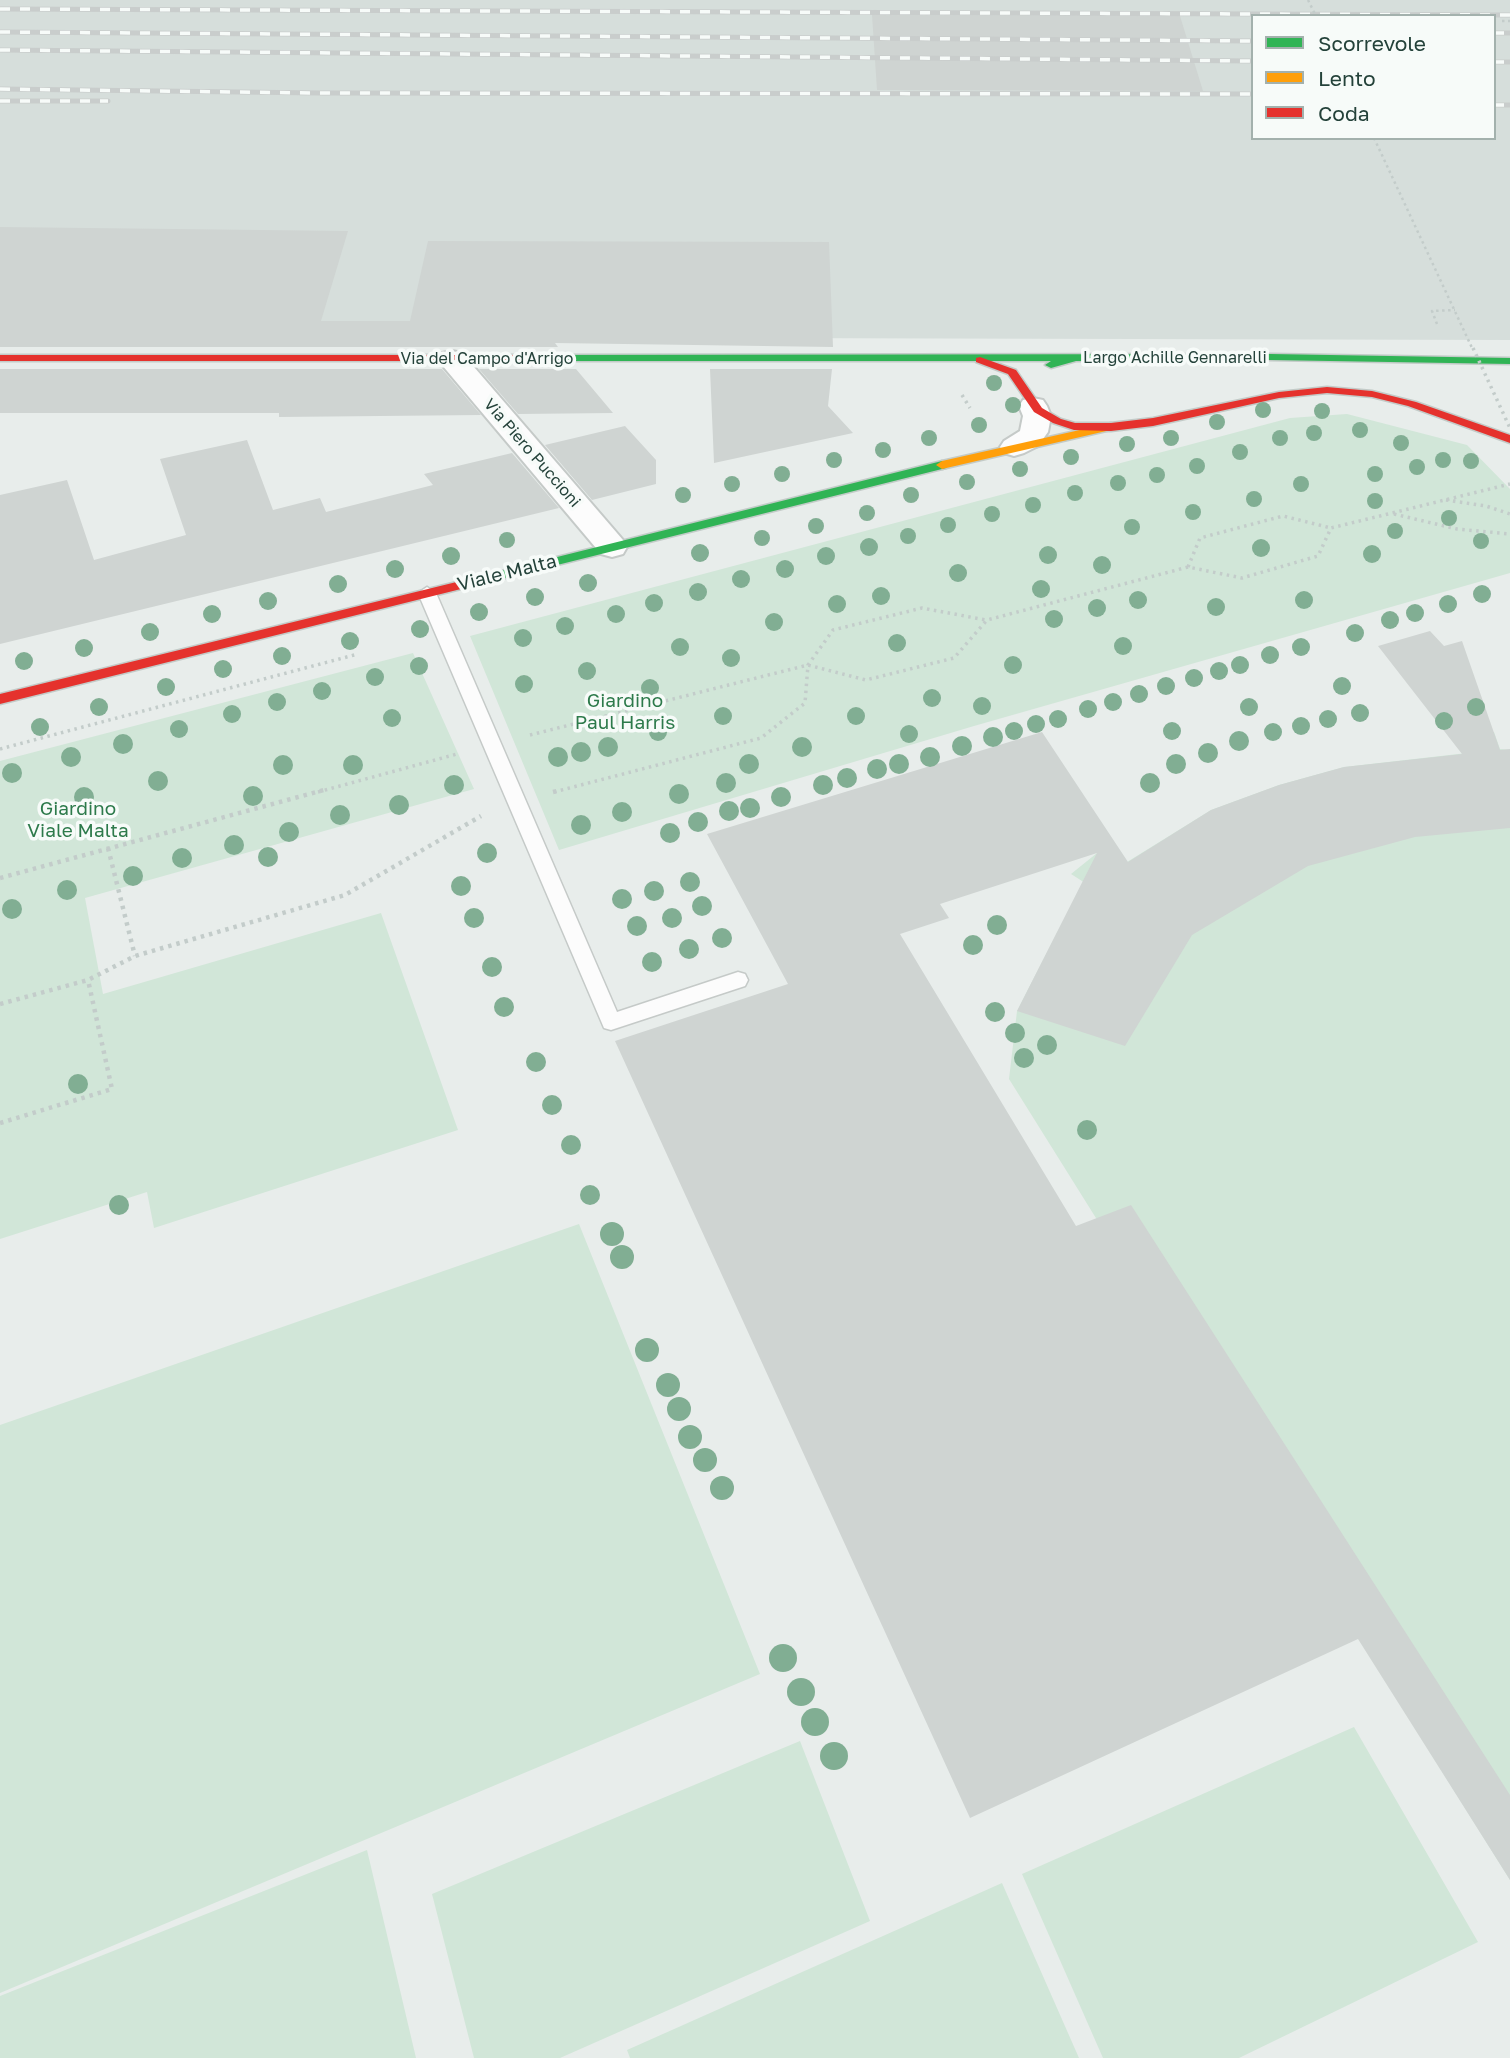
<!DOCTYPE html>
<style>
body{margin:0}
#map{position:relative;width:1510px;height:2058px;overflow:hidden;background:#e8edeb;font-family:"Golos Text",sans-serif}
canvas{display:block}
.legend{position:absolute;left:1251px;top:14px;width:245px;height:126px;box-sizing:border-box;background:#f7fbf9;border:2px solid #a3b1ad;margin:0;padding:9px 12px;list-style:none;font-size:21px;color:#24423a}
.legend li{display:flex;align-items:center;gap:14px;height:35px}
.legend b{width:35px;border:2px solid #a3b1ad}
</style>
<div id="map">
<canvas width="1510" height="2058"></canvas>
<ul class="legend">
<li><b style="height:9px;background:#30b455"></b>Scorrevole</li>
<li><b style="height:9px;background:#ff9f0a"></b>Lento</li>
<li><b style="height:9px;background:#e5322d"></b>Coda</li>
</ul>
</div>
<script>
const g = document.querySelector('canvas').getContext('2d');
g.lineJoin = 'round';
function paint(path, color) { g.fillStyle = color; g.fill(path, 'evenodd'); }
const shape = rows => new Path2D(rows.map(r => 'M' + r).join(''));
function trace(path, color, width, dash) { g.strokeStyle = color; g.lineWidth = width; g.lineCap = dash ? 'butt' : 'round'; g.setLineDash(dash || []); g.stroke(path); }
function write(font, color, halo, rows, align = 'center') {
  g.font = font + ' "Golos Text",sans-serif'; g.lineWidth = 7; g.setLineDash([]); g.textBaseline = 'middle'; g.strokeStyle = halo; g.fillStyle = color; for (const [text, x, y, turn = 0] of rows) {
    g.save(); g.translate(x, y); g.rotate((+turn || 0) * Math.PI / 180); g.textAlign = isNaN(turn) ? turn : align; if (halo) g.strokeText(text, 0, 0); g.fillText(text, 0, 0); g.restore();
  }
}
paint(shape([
 [0,0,1510,0,1510,340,0,336],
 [1253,16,1494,16,1494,138,1253,138]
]), '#d6dedb');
paint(shape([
 [1347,414,1467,445,1510,489,1510,573,974,726,559,850,470,636,1290,418],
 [413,653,474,789,85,898,103,994,381,913,458,1130,154,1228,147,1192,0,1239,0,761],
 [1459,732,1494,732,1500,749,1510,750,1510,1880,1009,1079,1017,1011,1058,931,1093,888,1071,874,1097,853,1119,867,1211,810,1279,785,1344,767,1467,753],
 [579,1224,760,1674,0,1993,0,1425],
 [1354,1727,1478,1942,1239,2058,1103,2058,1022,1874],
 [800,1741,870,1921,560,2058,474,2058,432,1894],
 [367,1850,416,2058,0,2058,0,1996],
 [1002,1883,1079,2058,630,2058,627,2050]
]), '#d1e6d8');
paint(shape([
 [872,15,1180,16,1203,91,877,90],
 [0,227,348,231,321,321,410,321,428,241,829,242,833,347,555,343,558,347,0,347],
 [0,369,442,369,481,415,279,417,279,413,0,413],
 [479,369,576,369,613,413,518,414],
 [710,369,832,369,828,406,853,433,714,463],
 [625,426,656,460,656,484,592,500,545,445],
 [247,440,273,510,320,498,326,512,433,485,424,474,512,453,559,508,0,644,0,495,67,480,94,560,186,535,160,459],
 [1430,631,1444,646,1462,641,1500,750,1510,749,1510,828,1415,837,1308,866,1192,935,1125,1046,1017,1011,1097,853,940,904,949,918,900,934,1076,1226,1131,1205,1510,1795,1510,1880,1358,1639,970,1818,615,1041,788,984,707,834,1042,732,1128,862,1211,810,1279,785,1344,767,1462,754,1378,646]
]), '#cfd4d2');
const lane = shape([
 [427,587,436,593,617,1012,738,972,745,974,748,980,745,986,611,1030,604,1028,418,593,427,587]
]);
const street = shape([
 [452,351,462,353,623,540,627,547,623,554,612,557,601,554,442,365,438,359,442,353,452,351],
 [1033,398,1043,400,1047,406,1051,416,1048,432,1038,446,1024,453,1014,456,1004,453,1000,447,1004,441,1020,431,1023,416,1019,406,1023,400,1033,398]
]);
const fast = shape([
 [1270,354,1510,358,1510,364,1270,360,1076,361,1051,368,1045,365,1051,361,544,361,538,358,544,355,1270,354],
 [942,461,948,465,946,468,485,583,479,579,485,575,942,461]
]);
const slow = shape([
 [1111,423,1117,427,1115,429,942,469,936,465,942,461,1111,423]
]);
const jam = shape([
 [0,355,544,355,550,358,544,361,0,361,0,355],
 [980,357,1016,370,1042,408,1061,419,1075,423,1111,423,1153,418,1279,392,1327,387,1372,391,1416,402,1510,435,1510,443,1408,406,1372,397,1327,393,1279,398,1153,426,1111,431,1074,430,1053,423,1034,412,1008,374,976,362,976,358,980,357],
 [485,575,491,579,489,582,0,704,0,694,485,575]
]);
trace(lane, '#c5cac8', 3);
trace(street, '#c5cac8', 4);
trace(fast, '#c3cbc8', 3);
trace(slow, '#c3cbc8', 3);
trace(jam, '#c3cbc8', 3);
trace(shape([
 [1502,21,1510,21],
 [1437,324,1432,311,1455,310]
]), '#c3ccca', 2.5, [2.5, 3.5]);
trace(shape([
 [962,395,970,408],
 [1446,500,1486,506,1510,514],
 [1394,514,1457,529,1510,534],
 [1188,567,1200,538,1283,516,1331,528],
 [530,735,808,665,866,680,954,658,987,620,1188,567,1242,578,1318,556,1331,528,1510,484],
 [0,749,358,654],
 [318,792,457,754],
 [554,792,761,738,805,703,808,665,833,630,922,608,986,620]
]), '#c3ccca', 3.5, [2.5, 4.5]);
trace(shape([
 [553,792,561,790],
 [108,848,135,956],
 [0,878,324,790],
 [0,1004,88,980,135,956,345,895,481,816],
 [0,1123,112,1089,88,980]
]), '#c3ccca', 4.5, [3.5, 5]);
paint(lane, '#fcfcfc');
paint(street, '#fcfcfc');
paint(fast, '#30b455');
paint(slow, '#ff9f0a');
paint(jam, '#e5322d');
const rail = shape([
 [0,9,1510,15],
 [0,32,1253,41],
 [1494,33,1510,33],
 [0,50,1253,61],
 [1494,62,1510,62],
 [0,89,319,93,1253,94],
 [0,101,108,101],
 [1494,105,1510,105]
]);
trace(rail, '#c9cdcc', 5);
trace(rail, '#f7fbf9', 3.5, [10]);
trace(shape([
 [1308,0,1316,16],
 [1374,138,1473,350]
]), '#c3ccca', 2.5, [2.5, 3.5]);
trace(shape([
 [1473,348,1510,428]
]), '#c3ccca', 3.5, [2.5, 4.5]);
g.fillStyle = '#81ae93';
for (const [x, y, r] of [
 [994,383,8],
 [1013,405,8],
 [1263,410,8],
 [1322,411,8],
 [1217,422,8],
 [979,425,8],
 [1360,430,8],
 [1314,433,8],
 [929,438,8],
 [1171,438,8],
 [1280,438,8],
 [1401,443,8],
 [1127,444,8],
 [883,450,8],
 [1240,452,8],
 [1071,457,8],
 [834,460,8],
 [1443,460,8],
 [1471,461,8],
 [1197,466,8],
 [1417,467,8],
 [1020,469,8],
 [782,474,8],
 [1375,474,8],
 [1157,475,8],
 [967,482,8],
 [1118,483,8],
 [732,484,8],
 [1301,484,8],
 [1075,493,8],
 [683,495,8],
 [911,495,8],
 [1254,499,8],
 [1375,501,8],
 [1033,505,8],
 [1193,512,8],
 [867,513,8],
 [992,514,8],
 [1449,518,8],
 [948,525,8],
 [816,526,8],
 [1132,527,8],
 [1395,531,8],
 [908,536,8],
 [762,538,8],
 [507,540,8],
 [1481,541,8],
 [869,547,9],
 [1261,548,9],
 [700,553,9],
 [1372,554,9],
 [1048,555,9],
 [451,556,9],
 [826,556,9],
 [1102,565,9],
 [395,569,9],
 [785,569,9],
 [958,573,9],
 [741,579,9],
 [588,583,9],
 [338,584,9],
 [1041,589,9],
 [698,592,9],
 [1482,594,9],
 [881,596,9],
 [535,597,9],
 [1138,600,9],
 [1304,600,9],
 [268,601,9],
 [654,603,9],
 [837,604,9],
 [1448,604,9],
 [1216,607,9],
 [1097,608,9],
 [479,612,9],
 [1415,613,9],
 [212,614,9],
 [616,614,9],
 [1054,619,9],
 [1390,620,9],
 [774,622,9],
 [565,626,9],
 [420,629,9],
 [150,632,9],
 [1355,633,9],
 [523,638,9],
 [350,641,9],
 [897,643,9],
 [1123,646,9],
 [680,647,9],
 [1301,647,9],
 [84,648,9],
 [1270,655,9],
 [282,656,9],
 [731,658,9],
 [24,661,9],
 [1013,665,9],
 [1240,665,9],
 [419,666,9],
 [223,669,9],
 [587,671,9],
 [1219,671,9],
 [375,677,9],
 [1194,678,9],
 [524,684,9],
 [1166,686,9],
 [1342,686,9],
 [166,687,9],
 [650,688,9],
 [322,691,9],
 [1139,694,9],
 [932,698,9],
 [277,702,9],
 [1113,702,9],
 [982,706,9],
 [99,707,9],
 [1249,707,9],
 [1476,707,9],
 [1088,709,9],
 [1360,713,9],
 [232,714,9],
 [723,716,9],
 [856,716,9],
 [392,718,9],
 [1058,719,9],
 [1328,719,9],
 [1444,721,9],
 [1036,724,9],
 [1301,726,9],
 [40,727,9],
 [179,729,9],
 [1014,731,9],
 [1172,731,9],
 [658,732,9],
 [1273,732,9],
 [909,734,9],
 [993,737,10],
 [1239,741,10],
 [123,744,10],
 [962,746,10],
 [608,747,10],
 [802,747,10],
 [581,752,10],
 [1208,753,10],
 [71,757,10],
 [558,757,10],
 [930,757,10],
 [749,764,10],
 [899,764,10],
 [1176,764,10],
 [283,765,10],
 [353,765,10],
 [877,769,10],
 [12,773,10],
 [847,778,10],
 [158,781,10],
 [726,783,10],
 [1150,783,10],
 [454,785,10],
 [823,785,10],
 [679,794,10],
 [253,796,10],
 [84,797,10],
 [781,797,10],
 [399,805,10],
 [750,808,10],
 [729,811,10],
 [622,812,10],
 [340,815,10],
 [698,822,10],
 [581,825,10],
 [289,832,10],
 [670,833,10],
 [234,845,10],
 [487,853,10],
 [268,857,10],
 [182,858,10],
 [133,876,10],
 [690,882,10],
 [461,886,10],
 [67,890,10],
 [654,891,10],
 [622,899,10],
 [702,906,10],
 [12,909,10],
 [474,918,10],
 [672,918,10],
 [997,925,10],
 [637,926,10],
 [722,938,10],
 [973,945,10],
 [689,949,10],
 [652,962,10],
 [492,967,10],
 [504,1007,10],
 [995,1012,10],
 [1015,1033,10],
 [1047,1045,10],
 [1024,1058,10],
 [536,1062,10],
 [78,1084,10],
 [552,1105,10],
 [1087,1130,10],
 [571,1145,10],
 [590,1195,10],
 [119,1205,10],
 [612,1234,12],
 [622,1257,12],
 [647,1350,12],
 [668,1385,12],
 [679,1409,12],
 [690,1437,12],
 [705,1460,12],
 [722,1488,12],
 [783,1658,14],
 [801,1692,14],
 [815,1722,14],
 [834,1756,14]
]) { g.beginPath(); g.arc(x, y, r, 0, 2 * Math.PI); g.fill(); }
write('16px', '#24423a', '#f7fbf9', [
 ["Largo Achille Gennarelli",1175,358],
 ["Via del Campo d'Arrigo",487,359],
 ["Via Piero Puccioni",532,453,49]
]);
write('19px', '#24423a', '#f7fbf9', [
 ["Viale Malta",507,573,-14]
]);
write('19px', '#2d7a4b', '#f7fbf9', [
 ["Giardino",625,701],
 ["Paul Harris",625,723],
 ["Giardino",78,809],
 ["Viale Malta",78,831]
]);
</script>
